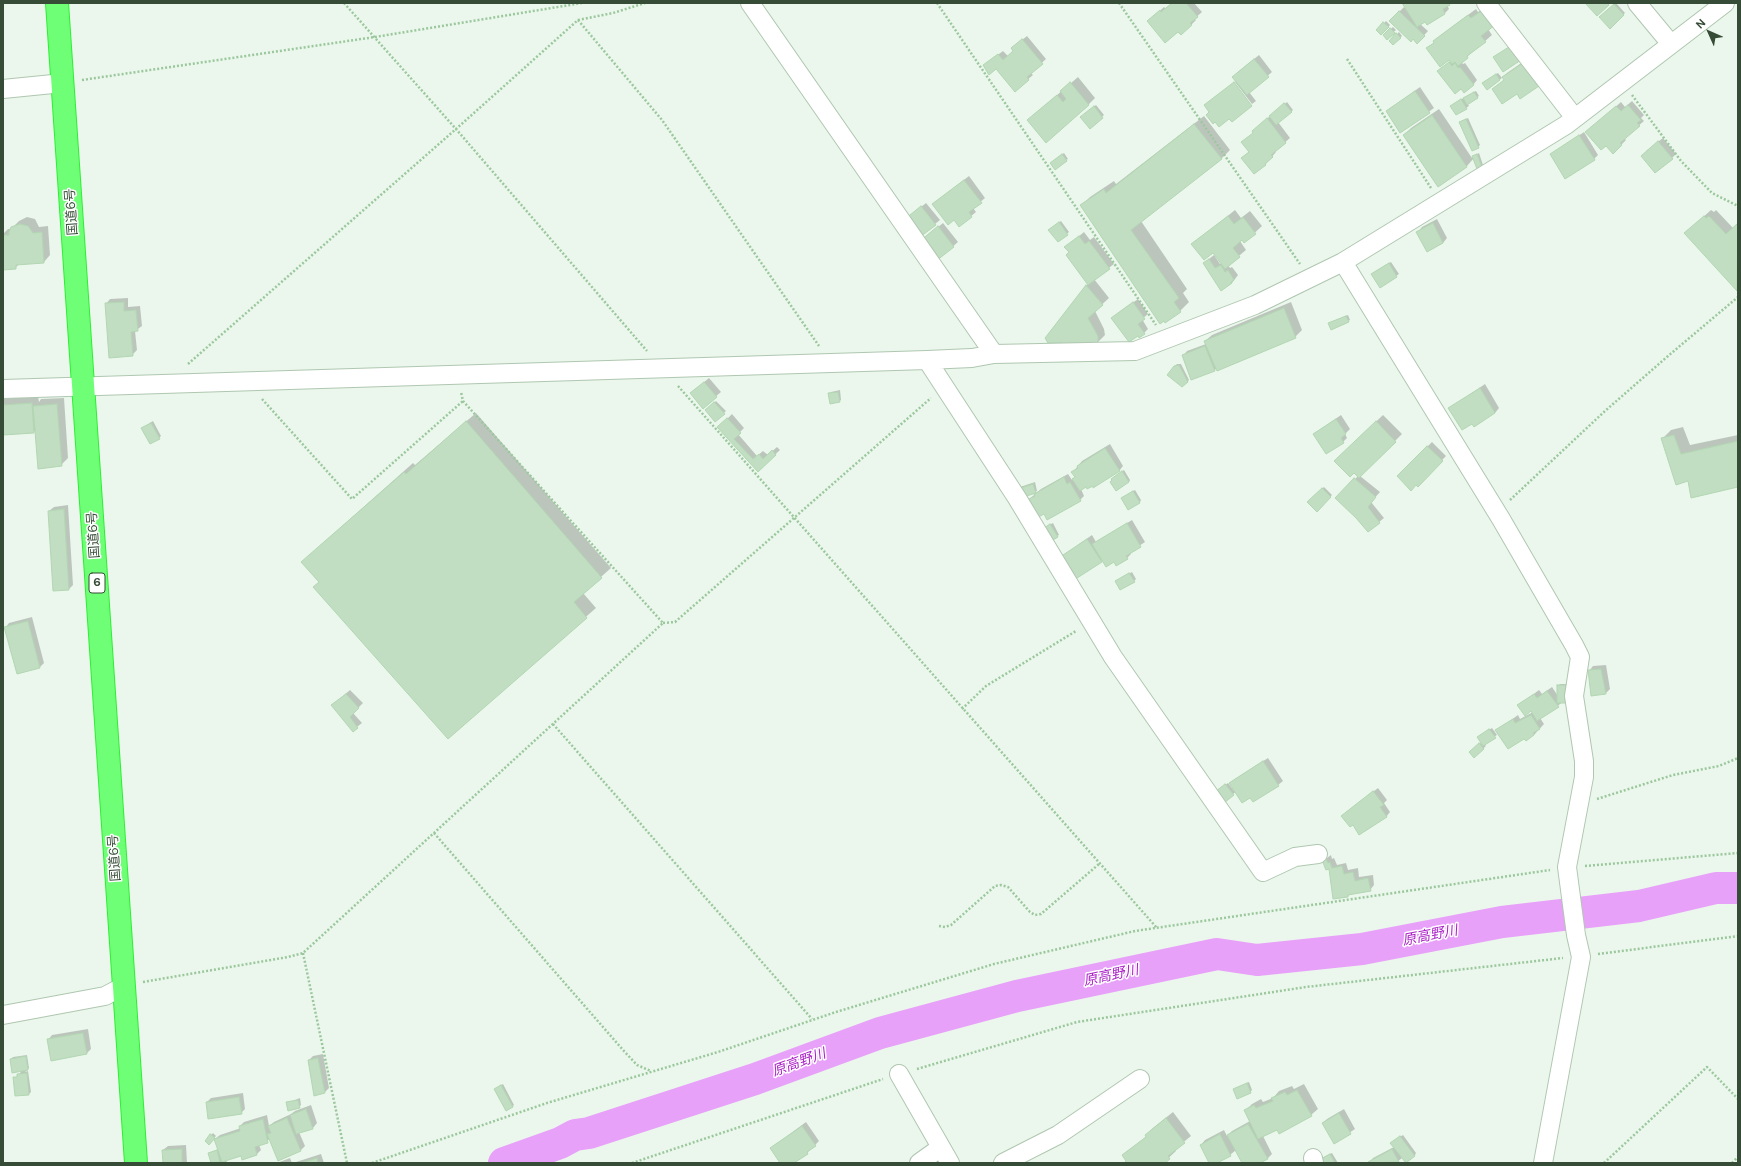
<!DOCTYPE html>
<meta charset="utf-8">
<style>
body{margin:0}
#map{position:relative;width:1741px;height:1166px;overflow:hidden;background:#ebf7ec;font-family:"DM Sans",sans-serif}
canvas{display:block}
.frame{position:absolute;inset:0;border:4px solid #374c37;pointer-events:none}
.north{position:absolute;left:1689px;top:12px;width:40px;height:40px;-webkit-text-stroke:3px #fff;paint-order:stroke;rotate:315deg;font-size:11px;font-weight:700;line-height:16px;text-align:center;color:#374c37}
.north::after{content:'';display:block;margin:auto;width:14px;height:18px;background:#374c37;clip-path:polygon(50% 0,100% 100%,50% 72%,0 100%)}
</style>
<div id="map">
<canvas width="1741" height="1166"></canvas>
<div class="frame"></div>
<div class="north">N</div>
</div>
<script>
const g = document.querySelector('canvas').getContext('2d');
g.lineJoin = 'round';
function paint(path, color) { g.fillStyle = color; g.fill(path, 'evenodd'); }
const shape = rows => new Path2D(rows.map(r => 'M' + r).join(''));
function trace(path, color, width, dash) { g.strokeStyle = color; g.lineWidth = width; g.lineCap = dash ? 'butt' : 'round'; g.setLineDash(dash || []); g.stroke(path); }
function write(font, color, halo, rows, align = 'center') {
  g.font = font + ' "DM Sans","Noto Sans JP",sans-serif'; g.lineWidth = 3; g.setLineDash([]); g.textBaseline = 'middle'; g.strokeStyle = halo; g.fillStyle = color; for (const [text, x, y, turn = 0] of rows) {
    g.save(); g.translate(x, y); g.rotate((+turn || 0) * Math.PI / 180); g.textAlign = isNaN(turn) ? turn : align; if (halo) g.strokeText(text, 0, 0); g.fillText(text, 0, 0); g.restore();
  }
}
paint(shape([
 [1172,3,1194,3,1202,12,1194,19,1196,20,1191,25,1153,17,1164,7,1166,9],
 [1403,3,1450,3,1447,5,1449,9,1445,13,1427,24,1425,21,1420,24,1428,31,1418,42,1390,21,1404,7,1408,12],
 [1491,3,1488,29,1492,35,1461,62,1463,64,1465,63,1477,80,1473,85,1443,67,1451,61,1428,49,1441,35,1476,9,1478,12],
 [1616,3,1625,13,1610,27,1601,17],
 [1386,21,1390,25,1381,34,1377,30],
 [1393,27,1396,30,1387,38,1384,35],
 [1399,32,1402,36,1393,44,1390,41],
 [1027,36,1046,59,1031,73,1033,75,1015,90,996,68,984,65,1003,51,1008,56,1014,51,1017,44],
 [1259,55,1272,72,1249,92,1256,101,1252,104,1235,82,1238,72],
 [1527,59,1517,93,1493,89,1505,80,1503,77,1507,73],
 [1498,73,1502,78,1487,89,1485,82],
 [1078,77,1095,98,1088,105,1028,120],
 [1420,87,1434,108,1401,132,1387,111],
 [1476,91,1479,96,1467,103,1469,106,1457,114,1453,104],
 [1632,101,1644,115,1641,118,1644,121,1624,138,1626,140,1621,145,1606,144,1591,128,1621,102,1625,107],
 [1287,102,1293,110,1278,122,1290,138,1275,151,1276,152,1265,165,1242,158,1250,151,1254,132,1257,127],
 [1096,105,1104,115,1090,127,1083,116],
 [1439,109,1472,158,1479,153,1483,165,1481,167,1474,158,1467,166,1438,186,1404,135,1411,128],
 [1204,116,1230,150,1221,159,1141,221,1187,289,1183,293,1189,302,1180,311,1164,320,1081,206,1090,197,1114,181,1116,184],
 [1468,118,1480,145,1478,147,1460,122],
 [1584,132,1598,155,1594,159,1551,155],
 [1663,138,1676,154,1672,158,1646,151],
 [1064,153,1068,159,1066,160,1053,161],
 [969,176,985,198,973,208,976,212,959,226,938,200],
 [926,203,940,220,920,236,911,215],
 [1235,210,1241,218,1250,211,1262,226,1245,242,1243,239,1240,241,1246,250,1228,265,1230,268,1232,267,1238,275,1232,283,1221,290,1204,263,1214,255,1220,264,1222,263,1213,252,1193,244],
 [1711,210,1714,212,1716,210,1733,228,1738,223,1737,289,1692,227],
 [27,217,35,219,39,227,48,226,50,255,44,262,20,263,15,268,3,269,3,234,8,229,11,229,19,221],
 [1437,219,1447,238,1443,243,1427,251,1418,232,1422,227],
 [1061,221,1069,232,1058,241,1052,228],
 [943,223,958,242,937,260,926,237],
 [1084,232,1090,240,1094,237,1114,264,1094,279,1109,298,1095,311,1104,329,1105,335,1098,342,1063,342,1047,338,1088,284,1066,247],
 [1391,262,1399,274,1380,286,1374,272],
 [128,298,128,307,140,306,142,326,135,331,137,350,132,355,106,304,110,299],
 [1138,299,1148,314,1142,319,1148,329,1144,333,1117,314],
 [1291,302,1302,330,1295,337,1214,370,1183,356,1187,351,1206,344,1205,341,1212,335],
 [1348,315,1350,320,1348,321,1331,322],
 [1177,364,1181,364,1189,380,1187,382,1175,366],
 [709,378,721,392,703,407,696,389],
 [1485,384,1499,408,1495,413,1450,408],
 [840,390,841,400,839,401,829,394,831,392],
 [38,396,39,402,41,399,64,398,68,458,61,465,36,429,34,432,3,434,3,399],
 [716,401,726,411,716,420,707,411],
 [476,413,611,568,583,593,596,608,448,738,302,562,413,463,415,465],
 [732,414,744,428,738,434,757,456,763,451,768,455,777,447,780,450,758,471,719,427],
 [1341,415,1350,429,1345,434,1347,438,1343,442,1314,434],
 [1383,415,1402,434,1360,476,1380,492,1371,502,1384,518,1368,531,1357,517,1336,498,1358,476,1342,454],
 [153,421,161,436,159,438,142,428],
 [1683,427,1690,445,1738,435,1738,486,1688,480,1662,439,1671,430],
 [1432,442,1446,456,1418,485,1398,476],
 [1110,444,1123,466,1119,471,1093,485,1086,486,1081,489,1084,496,1080,500,1044,513,1026,502,1041,489,1068,474,1072,480,1076,477,1073,472,1082,461],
 [1124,470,1130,480,1129,482,1114,477],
 [1035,482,1037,491,1020,497,1020,487],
 [1324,487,1332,495,1317,510,1309,502],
 [1135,490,1141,500,1140,502,1122,498],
 [68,505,73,585,69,589,54,590,49,511,54,507],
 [1132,520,1145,542,1130,552,1131,554,1127,558,1115,561,1103,559,1101,561,1061,557,1092,535,1096,542],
 [1053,523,1059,535,1057,536,1044,528],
 [1132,572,1136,579,1134,581,1119,579],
 [32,617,44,663,40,667,17,673,5,628,9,623],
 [1606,665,1610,689,1606,693,1589,671,1593,666],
 [1560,684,1568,684,1563,702,1540,718,1544,724,1534,735,1524,738,1497,730,1518,715,1520,719,1533,712,1531,710,1519,705,1539,690,1542,694,1552,687,1558,696,1558,686],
 [350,690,363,703,353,713,362,723,353,730,337,701],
 [1492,728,1497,735,1484,744,1486,746,1474,756,1470,752,1482,742,1481,735],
 [1268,758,1283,781,1278,785,1250,797,1236,792,1233,794,1218,790,1228,783,1234,791,1235,790,1231,783,1235,779],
 [1378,788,1387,800,1384,803,1390,812,1386,817,1347,812],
 [1331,855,1332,859,1334,858,1337,865,1346,863,1348,870,1358,868,1359,877,1373,875,1374,885,1370,890,1351,893,1348,896,1330,868,1323,861],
 [88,1029,91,1049,87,1053,48,1040,52,1035],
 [323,1054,329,1088,324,1093,309,1060,313,1056],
 [27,1055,29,1068,25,1072,28,1071,31,1092,29,1094,14,1078,18,1076,22,1070,11,1059,13,1057],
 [1249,1082,1252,1090,1250,1092,1234,1089],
 [503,1084,514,1105,512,1107,498,1087],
 [1304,1084,1318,1109,1311,1115,1263,1136,1272,1154,1268,1158,1258,1163,1243,1163,1236,1150,1230,1155,1214,1163,1210,1163,1201,1145,1205,1140,1224,1130,1227,1136,1232,1131,1250,1121,1245,1111,1252,1104,1261,1099,1263,1102,1273,1098,1279,1091,1292,1086,1294,1089],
 [243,1093,245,1109,241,1113,207,1102,211,1098],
 [300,1098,301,1105,299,1107,287,1103],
 [311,1105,317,1123,313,1128,299,1132,305,1146,300,1151,270,1139,259,1145,261,1150,257,1154,241,1154,226,1159,227,1163,212,1163,209,1153,219,1149,215,1139,220,1135,241,1128,240,1126,244,1122,267,1115,269,1126,274,1122,291,1114,295,1111],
 [1344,1109,1355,1129,1334,1143,1323,1123,1327,1119],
 [1173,1112,1191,1136,1175,1149,1176,1151,1163,1163,1126,1163,1128,1160,1123,1155,1147,1136,1146,1135,1153,1128],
 [806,1122,819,1141,807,1153,793,1163,781,1163,771,1148],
 [213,1133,216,1136,211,1141,211,1135],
 [1403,1135,1416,1153,1415,1155,1405,1162,1402,1158,1396,1163,1369,1163,1373,1158,1394,1147,1393,1141],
 [186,1145,187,1163,164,1163,163,1150,168,1146],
 [1332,1153,1338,1163,1320,1163,1320,1159],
 [321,1154,324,1163,295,1163,296,1162],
 [290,1158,292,1163,277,1163]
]), '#0003');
trace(shape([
 [504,1163,560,1143,575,1135,589,1133,755,1079,880,1033,1017,996,1217,954,1257,960,1362,949,1502,922,1639,906,1716,888,1738,888]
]), '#e8a1f9', 32);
const building = shape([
 [1172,3,1186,3,1198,17,1190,23,1192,25,1181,35,1178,32,1165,43,1147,21,1160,10,1161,12,1172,3],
 [1402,3,1449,3,1450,5,1443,9,1445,14,1427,25,1425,22,1417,27,1402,3],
 [1585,3,1607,3,1609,5,1597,16,1585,3],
 [1614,4,1624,15,1610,29,1599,17,1614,4],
 [1484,9,1495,25,1481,36,1486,42,1467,56,1468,58,1458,66,1455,62,1452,64,1449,60,1440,67,1426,48,1434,43,1433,41,1468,15,1471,18,1484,9],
 [1399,11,1425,36,1417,44,1413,39,1411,42,1389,21,1399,11],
 [1383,22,1389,27,1381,35,1376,30,1383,22],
 [1390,28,1395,33,1387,40,1383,35,1390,28],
 [1396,33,1401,38,1393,45,1389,41,1396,33],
 [1022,39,1043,64,1027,77,1029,80,1015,92,996,69,989,75,983,65,998,54,1003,60,1013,51,1011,48,1022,39],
 [1512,45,1521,60,1503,72,1493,57,1512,45],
 [1254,59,1269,77,1247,95,1232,77,1254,59],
 [1449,62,1452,66,1455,63,1458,68,1460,67,1474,85,1464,93,1461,89,1455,94,1437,71,1449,62],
 [1523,63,1539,86,1520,99,1517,94,1502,104,1492,89,1504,80,1502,77,1523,63],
 [1496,74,1500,80,1487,90,1482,83,1496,74],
 [1070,82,1089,105,1046,143,1027,120,1057,95,1063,102,1066,99,1060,91,1070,82],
 [1234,82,1252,106,1232,122,1229,119,1219,127,1215,122,1213,124,1206,115,1209,112,1204,105,1234,82],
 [1415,91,1430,113,1400,133,1386,111,1415,91],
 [1474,92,1478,98,1467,105,1463,98,1474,92],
 [1461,99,1467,109,1456,115,1450,106,1461,99],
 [1284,103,1292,112,1276,125,1269,116,1284,103],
 [1628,105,1641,120,1637,123,1640,126,1620,143,1622,145,1613,154,1606,146,1601,150,1585,132,1616,106,1621,111,1628,105],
 [1094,106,1103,118,1090,129,1080,117,1094,106],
 [1432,115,1467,167,1438,187,1403,135,1432,115],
 [1267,118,1286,143,1271,155,1273,157,1265,164,1266,165,1254,174,1241,158,1249,152,1241,142,1253,133,1252,131,1267,118],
 [1466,119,1479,148,1472,151,1459,122,1466,119],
 [1194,124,1222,159,1131,230,1179,298,1174,302,1181,312,1165,323,1164,321,1160,324,1080,205,1104,189,1106,193,1194,124],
 [1579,135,1595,160,1565,179,1550,154,1579,135],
 [1658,141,1673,159,1655,173,1641,156,1658,141],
 [1062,154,1067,161,1055,170,1050,163,1062,154],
 [1477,154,1482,167,1477,169,1472,156,1477,154],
 [964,180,982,203,969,212,972,217,959,227,954,220,948,225,932,204,964,180],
 [921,206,936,225,920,237,905,219,921,206],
 [1228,216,1234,224,1243,217,1256,234,1244,243,1242,240,1233,248,1240,257,1225,269,1213,253,1204,260,1191,244,1228,216],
 [1704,216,1706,218,1709,216,1726,234,1738,223,1737,291,1684,233,1704,216],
 [1059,222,1068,235,1058,242,1048,230,1059,222],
 [1433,223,1443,243,1427,252,1416,232,1433,223],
 [20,224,28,226,33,233,42,232,44,263,16,265,16,269,3,270,3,235,9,235,9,232,11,227,20,224],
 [938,226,954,247,936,261,920,241,938,226],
 [1079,236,1085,244,1089,241,1110,269,1088,285,1066,255,1069,252,1064,247,1079,236],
 [1209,259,1215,268,1221,265,1225,272,1228,270,1234,280,1231,282,1232,283,1221,291,1203,263,1209,259],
 [1389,263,1397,277,1380,288,1371,274,1389,263],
 [1086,285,1103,305,1088,318,1098,336,1098,343,1062,345,1062,343,1048,343,1045,338,1086,285],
 [124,302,124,311,136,310,138,331,131,332,133,356,109,358,105,303,124,302],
 [1133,302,1145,319,1138,324,1145,334,1139,338,1138,336,1129,342,1111,318,1133,302],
 [1284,308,1296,338,1217,371,1204,341,1284,308],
 [1346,316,1349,322,1331,330,1328,323,1346,316],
 [1205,346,1215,371,1191,380,1182,355,1205,346],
 [1179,365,1188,382,1182,387,1167,375,1174,366,1179,365],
 [704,382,717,397,703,409,690,393,704,382],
 [1480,388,1495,413,1474,427,1472,424,1462,430,1448,408,1480,388],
 [838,392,840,402,830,404,828,393,838,392],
 [714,402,725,414,715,422,705,410,714,402],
 [32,403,34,433,3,435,3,405,32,403],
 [57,404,62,466,38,469,33,406,57,404],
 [727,418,741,433,734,439,753,459,759,454,763,459,772,450,776,455,758,472,717,427,727,418],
 [1336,419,1346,434,1341,438,1344,443,1326,454,1313,434,1336,419],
 [466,421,602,578,574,602,587,618,448,739,313,587,319,582,301,562,404,472,406,474,466,421],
 [1376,421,1396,442,1359,478,1354,473,1350,477,1334,461,1376,421],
 [151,423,160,439,150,444,141,428,151,423],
 [1674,435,1681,454,1738,441,1738,487,1691,498,1688,481,1676,485,1661,438,1674,435],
 [1427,446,1443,461,1418,487,1416,485,1411,491,1397,476,1427,446],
 [1105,448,1120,471,1093,488,1093,486,1087,489,1086,487,1080,491,1072,479,1075,477,1071,472,1078,468,1077,466,1105,448],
 [1122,471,1129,482,1116,491,1110,482,1112,480,1111,479,1122,471],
 [1064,477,1067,484,1070,482,1081,501,1047,520,1044,514,1035,519,1025,501,1035,496,1034,494,1036,493,1064,477],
 [1354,478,1376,497,1368,507,1380,523,1368,532,1356,518,1335,498,1354,478],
 [1033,484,1036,493,1020,498,1017,489,1033,484],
 [1322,488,1331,497,1317,512,1307,502,1322,488],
 [1133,491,1140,503,1128,510,1121,498,1133,491],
 [64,509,69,590,53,591,48,511,64,509],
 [1127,523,1141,547,1126,556,1128,559,1116,566,1114,562,1106,567,1092,544,1127,523],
 [1050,524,1058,537,1048,543,1041,530,1050,524],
 [1087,539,1102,562,1074,580,1060,557,1087,539],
 [1129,573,1135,582,1120,590,1115,581,1129,573],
 [28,621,40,668,17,674,4,627,28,621],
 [1601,669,1606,694,1591,696,1588,670,1601,669],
 [1557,685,1567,685,1567,703,1557,703,1557,685],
 [1547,691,1559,707,1537,721,1531,711,1525,716,1517,705,1534,694,1537,698,1547,691],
 [346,694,359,708,350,717,358,728,353,732,331,705,346,694],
 [1531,715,1540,729,1533,733,1534,735,1526,741,1524,739,1508,749,1495,730,1513,719,1515,723,1531,715],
 [1489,729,1496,738,1483,746,1477,737,1489,729],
 [1479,743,1484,749,1474,758,1469,752,1479,743],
 [1263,761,1279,786,1253,802,1250,798,1242,803,1229,783,1263,761],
 [1225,784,1234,795,1224,803,1215,792,1225,784],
 [1373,791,1384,805,1380,807,1387,817,1359,835,1353,825,1350,827,1341,816,1373,791],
 [1326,859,1328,863,1330,862,1332,868,1342,866,1344,874,1353,872,1355,881,1368,878,1371,891,1348,895,1348,897,1333,899,1329,869,1326,870,1322,860,1326,859],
 [83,1033,87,1054,51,1061,47,1039,83,1033],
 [26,1056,28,1070,12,1073,10,1059,26,1056],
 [318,1058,325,1093,314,1096,308,1060,318,1058],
 [27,1073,29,1095,15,1096,13,1077,17,1077,17,1074,27,1073],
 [1247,1083,1251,1093,1237,1099,1233,1089,1247,1083],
 [501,1085,513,1107,506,1111,494,1089,501,1085],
 [1297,1090,1312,1116,1279,1134,1277,1130,1258,1139,1244,1110,1254,1105,1256,1108,1273,1101,1271,1098,1285,1092,1287,1095,1297,1090],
 [239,1097,242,1114,208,1119,206,1102,239,1097],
 [298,1100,300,1108,288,1111,286,1102,298,1100],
 [306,1109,313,1129,296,1134,290,1115,306,1109],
 [1339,1113,1351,1134,1334,1144,1322,1123,1339,1113],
 [287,1118,301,1151,278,1161,267,1134,271,1133,268,1126,287,1118],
 [1166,1118,1185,1143,1168,1156,1170,1159,1165,1163,1124,1163,1126,1161,1122,1155,1146,1137,1145,1135,1166,1118],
 [263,1119,268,1143,255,1147,257,1155,242,1160,241,1156,222,1162,214,1139,240,1131,239,1126,263,1119],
 [1248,1124,1268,1159,1260,1163,1242,1163,1227,1135,1248,1124],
 [802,1126,816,1146,807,1152,808,1154,794,1163,780,1163,770,1148,802,1126],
 [210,1134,215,1138,209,1145,205,1141,210,1134],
 [1220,1134,1231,1156,1217,1163,1209,1163,1200,1145,1220,1134],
 [1400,1136,1415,1156,1406,1163,1390,1143,1400,1136],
 [182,1149,182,1163,163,1163,162,1150,182,1149],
 [1392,1149,1399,1162,1368,1163,1368,1162,1392,1149],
 [217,1150,220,1162,211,1163,208,1153,217,1150],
 [1330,1154,1335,1163,1318,1163,1317,1161,1330,1154],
 [317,1158,318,1163,301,1163,317,1158]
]);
paint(building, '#c1ddc2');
trace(building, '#b1d6b1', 1);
const minor = shape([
 [750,3,994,354],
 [1486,3,1575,118],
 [1637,3,1671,44],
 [3,89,63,83],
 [1343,262,1501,519,1574,645,1580,657,1574,696,1584,761,1584,777,1567,867,1576,935,1581,957,1543,1163],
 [927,360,1017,498,1113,657,1263,872,1295,857,1318,854],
 [3,389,927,360,972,358,994,354,1135,351,1255,305,1343,262,1566,125,1725,3],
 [3,1015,105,996,124,986],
 [899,1074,950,1163],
 [1313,1158,1314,1163],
 [919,1163,940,1148],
 [1003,1163,1058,1135,1140,1079]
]);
const highway = shape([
 [57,3,136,1163]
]);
trace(minor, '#afc7b0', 20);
trace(highway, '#2bf032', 24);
trace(shape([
 [344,3,456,129,647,351],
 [937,3,1156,325],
 [1119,3,1300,264],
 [578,20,662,120,819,346],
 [1347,59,1431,188],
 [82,80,375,37,582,3],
 [1632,95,1681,161,1712,193,1738,206],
 [188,364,456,129,578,20,613,13,645,3],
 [678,386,1157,928],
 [262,399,352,499,463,401],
 [1510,500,1605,411,1668,356,1738,297],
 [663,623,675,622,931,398],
 [962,709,986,686,1076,631],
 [553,724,812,1019],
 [1597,799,1673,775,1719,766,1738,758],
 [434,833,623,1050,637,1065,651,1071],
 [1585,866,1738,853],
 [939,926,945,927,951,925,995,886,1001,885,1008,887,1030,912,1035,915,1041,914,1099,864],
 [303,953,347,1163],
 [1598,954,1738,936],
 [143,982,288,957,303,953,663,623,463,401,461,392],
 [917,1069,1077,1022,1306,987,1563,958],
 [372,1163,547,1103,718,1052,836,1012,994,964,1135,931,1550,870],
 [632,1163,883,1079],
 [1604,1163,1707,1067,1738,1099],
 [1732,1163,1738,1157]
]), '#9bc79d', 2.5, [2, 2]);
trace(minor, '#fff', 18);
trace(highway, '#6eff77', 22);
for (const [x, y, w] of [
 [97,583,16]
]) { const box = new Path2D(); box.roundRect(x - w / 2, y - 10, w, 20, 3); g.fillStyle = '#fff'; g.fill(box); trace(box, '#374c37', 1); }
write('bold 12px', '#374c37', null, [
 ["6",97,583]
]);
write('13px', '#374c37', '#fff', [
 ["国道6号",72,212,-94],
 ["国道6号",94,535,-94],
 ["国道6号",115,858,-94]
]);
write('italic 14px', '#aa21c7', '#fff', [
 ["原高野川",1430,936,-11],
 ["原高野川",1111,976,-12],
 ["原高野川",799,1063,-20]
]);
</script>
